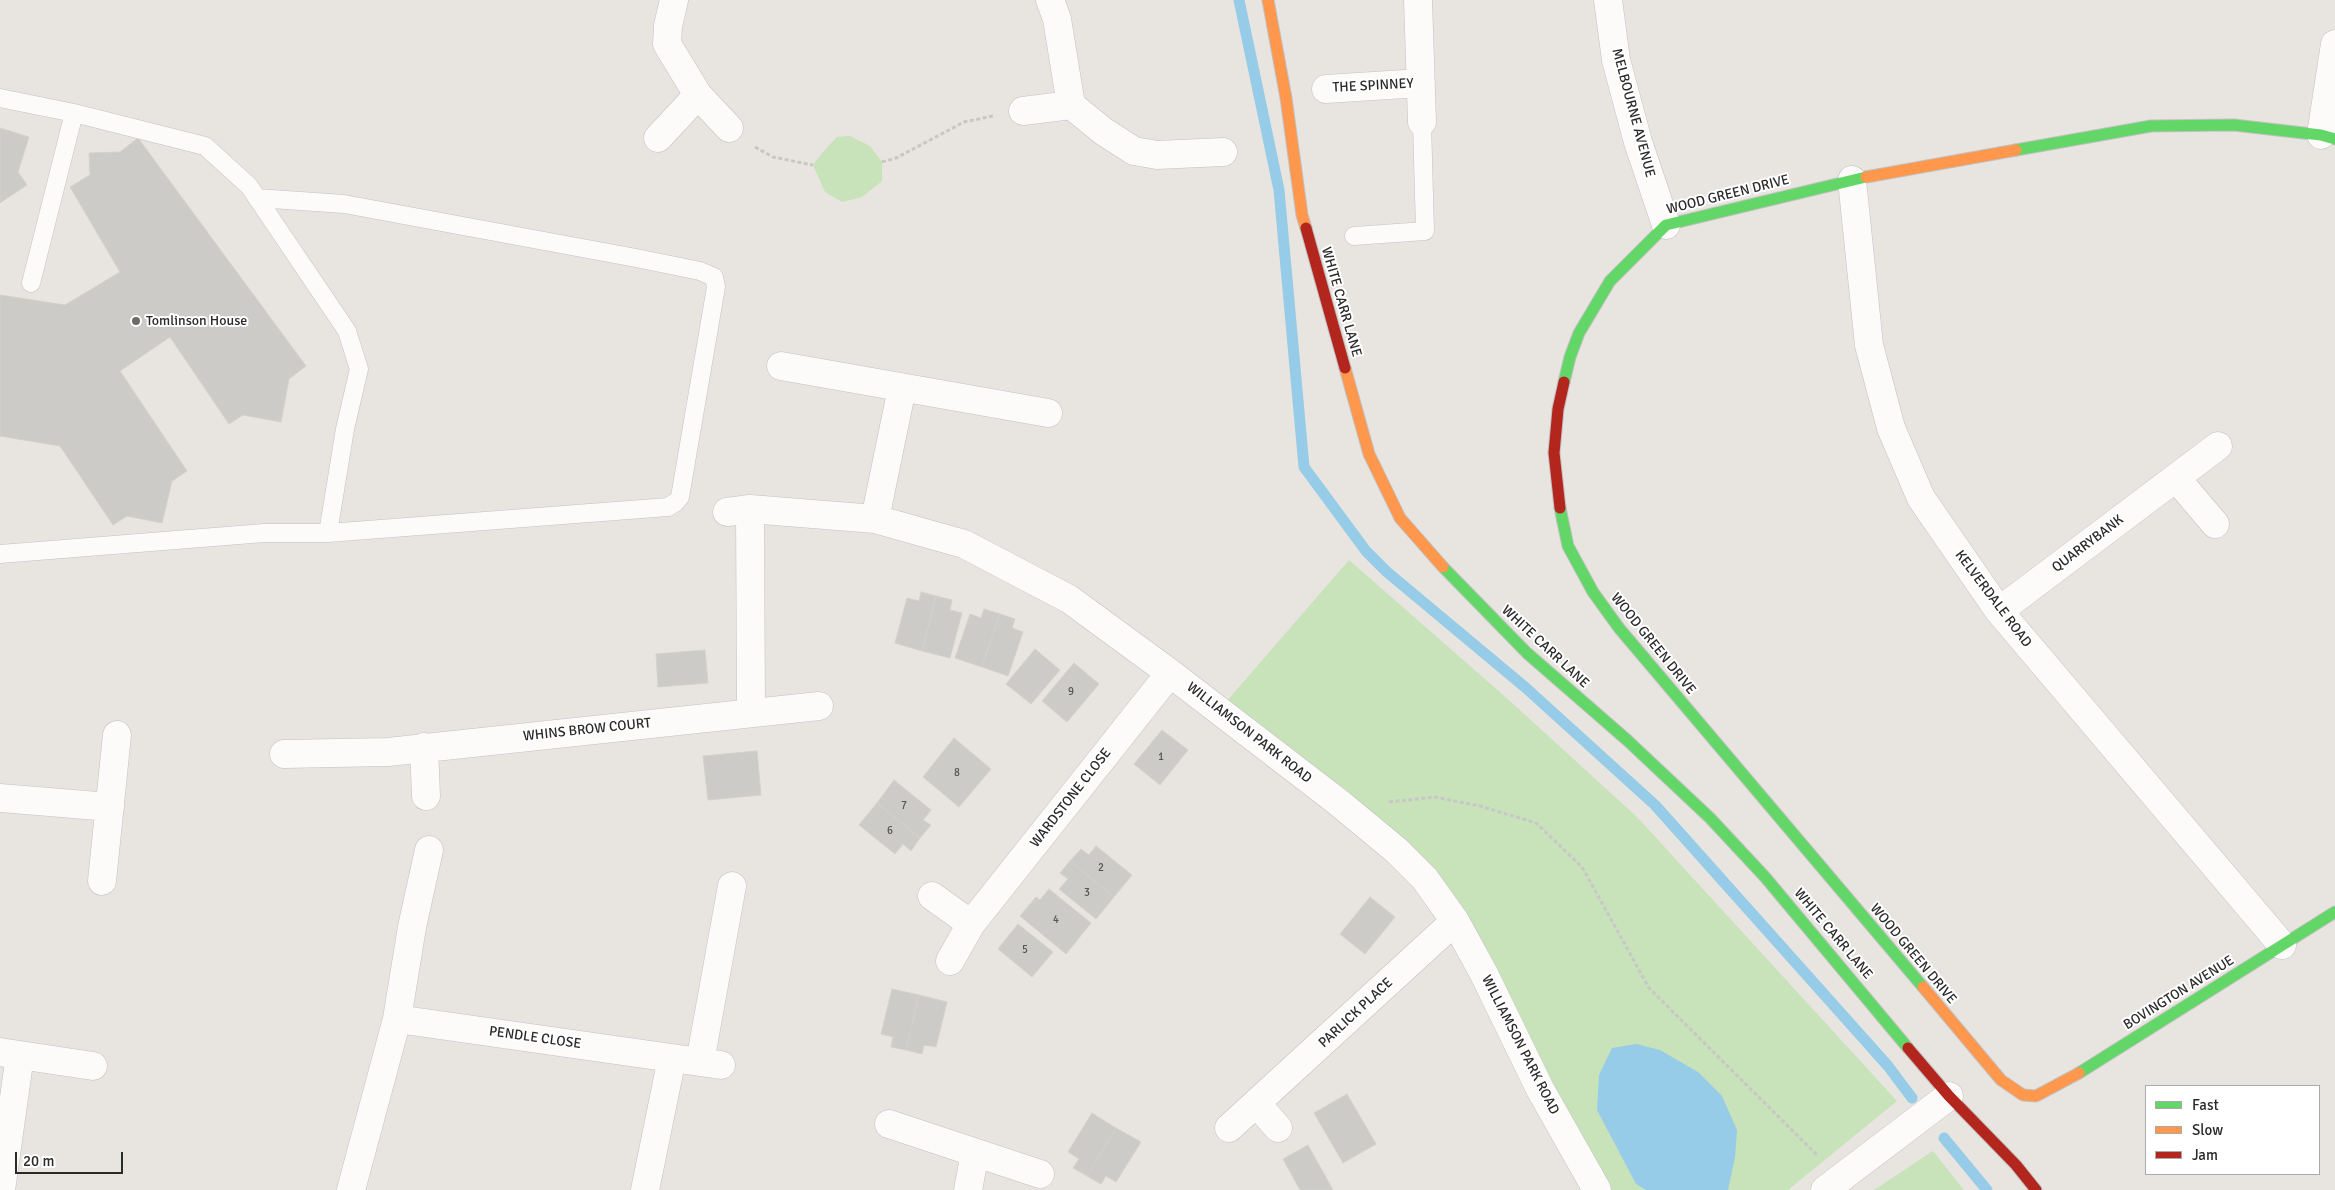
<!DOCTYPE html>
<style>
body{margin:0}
#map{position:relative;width:2335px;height:1190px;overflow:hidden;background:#e8e5e0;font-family:Signika,sans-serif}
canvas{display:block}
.legend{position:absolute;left:2145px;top:1085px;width:175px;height:90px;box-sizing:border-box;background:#fff;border:1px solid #aaa;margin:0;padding:6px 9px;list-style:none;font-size:15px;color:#2a2a2a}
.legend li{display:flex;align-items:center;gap:10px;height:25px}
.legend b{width:25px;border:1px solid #aaa}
.scale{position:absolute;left:15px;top:1152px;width:108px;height:22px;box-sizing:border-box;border:2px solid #2a2a2a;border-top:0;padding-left:6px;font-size:15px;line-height:18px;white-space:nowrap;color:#2a2a2a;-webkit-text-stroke:4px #fff;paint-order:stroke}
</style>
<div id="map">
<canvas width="2335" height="1190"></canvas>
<ul class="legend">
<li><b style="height:6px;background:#63d668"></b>Fast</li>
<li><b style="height:6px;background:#ff974d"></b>Slow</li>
<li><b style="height:6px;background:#b3261e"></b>Jam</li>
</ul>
<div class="scale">20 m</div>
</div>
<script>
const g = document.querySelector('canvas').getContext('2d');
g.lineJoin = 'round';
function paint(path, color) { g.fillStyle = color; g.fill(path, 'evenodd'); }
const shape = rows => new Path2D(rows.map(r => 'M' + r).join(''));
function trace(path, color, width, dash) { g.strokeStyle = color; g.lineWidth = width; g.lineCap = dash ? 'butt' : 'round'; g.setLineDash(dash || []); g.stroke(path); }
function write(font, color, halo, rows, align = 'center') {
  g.font = font + ' Signika,sans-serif'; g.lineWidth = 4; g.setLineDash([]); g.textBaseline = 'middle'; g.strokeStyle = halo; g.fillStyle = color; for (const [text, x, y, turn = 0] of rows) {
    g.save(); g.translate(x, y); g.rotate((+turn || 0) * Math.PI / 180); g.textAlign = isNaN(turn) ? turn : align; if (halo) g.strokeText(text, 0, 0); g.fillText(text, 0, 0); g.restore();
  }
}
paint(shape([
 [850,136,870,146,882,162,882,181,862,197,842,202,825,192,813,165,822,153,837,137],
 [1349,560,1510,701,1637,817,1897,1101,1788,1190,1597,1190,1455,921,1219,710],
 [1933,1151,1964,1190,1874,1190]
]), '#c8e2ba');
paint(shape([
 [1636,1044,1660,1050,1698,1072,1722,1096,1737,1130,1735,1157,1728,1190,1646,1190,1636,1184,1597,1110,1599,1075,1612,1048]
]), '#96cce7');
trace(shape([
 [1239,0,1279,190,1304,467,1366,551,1387,572,1526,688,1655,805,1888,1066,1912,1098],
 [1944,1138,1987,1190]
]), '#96cce7', 11);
const building = shape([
 [0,128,29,137,18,172,27,185,0,203,0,128],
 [138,138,306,366,289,379,281,422,243,415,229,424,170,337,120,371,187,471,172,481,162,523,127,516,113,525,60,446,0,436,0,295,65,305,120,272,70,187,90,175,89,153,120,152,138,138],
 [921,592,936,596,922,651,895,643,907,598,919,601,921,592],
 [936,596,952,600,950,610,962,613,950,658,922,651,936,596],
 [984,609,1000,614,982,667,955,658,970,614,981,618,984,609],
 [1000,614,1015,619,1012,628,1023,632,1008,676,982,667,1000,614],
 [1035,649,1060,670,1031,704,1006,684,1035,649],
 [705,650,708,683,658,687,656,654,705,650],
 [1074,663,1099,684,1067,722,1042,701,1074,663],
 [1162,730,1188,750,1160,785,1134,764,1162,730],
 [954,738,991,769,959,807,923,777,954,738],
 [757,751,761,795,708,800,703,756,757,751],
 [894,780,931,810,923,820,931,825,920,838,877,803,894,780],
 [877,803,920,838,911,851,903,844,895,854,859,825,877,803],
 [1096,846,1132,875,1114,897,1070,861,1081,849,1089,855,1096,846],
 [1070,861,1114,897,1096,919,1059,889,1068,879,1060,873,1070,861],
 [1049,889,1091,923,1066,954,1020,916,1036,897,1040,900,1049,889],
 [1370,897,1395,917,1365,954,1340,934,1370,897],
 [1018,924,1053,952,1032,977,998,949,1018,924],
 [892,989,919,995,906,1050,891,1047,893,1037,881,1034,892,989],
 [919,995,947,1002,936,1047,924,1045,922,1054,906,1050,919,995],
 [1347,1094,1376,1144,1343,1163,1314,1113,1347,1094],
 [1092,1113,1116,1128,1087,1176,1073,1168,1079,1159,1068,1152,1092,1113],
 [1116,1128,1141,1142,1116,1182,1106,1176,1101,1184,1087,1176,1116,1128],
 [1308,1145,1333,1190,1300,1190,1283,1159,1308,1145]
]);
paint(building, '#cdcbc7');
trace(building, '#d3d1cc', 1);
const lane = shape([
 [0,98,74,113,205,146,249,186,347,331,359,369,345,429,328,533],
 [1354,236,1425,231,1422,122],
 [31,283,74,113],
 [0,554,264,533,328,533,668,507,676,502,680,497,716,287,714,277,700,271,636,258,344,204,257,198]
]);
const street = shape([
 [674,0,668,26,667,44,698,95,729,128],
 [1050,0,1057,19,1071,105,1103,131,1134,151,1157,155,1223,152],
 [1418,0,1422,122],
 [1608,0,1616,60,1638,142,1666,225],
 [1326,89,1421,83],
 [1023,111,1071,105],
 [2321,135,2335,44],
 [658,138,698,95],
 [1852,180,1869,345,1891,428,1921,498,1999,611,2282,945],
 [781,366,1048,413],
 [2176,478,2215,524],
 [750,509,751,713],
 [727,512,750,509,875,519,964,544,1069,599,1170,673,1338,802,1396,850,1425,879,1455,921,1484,974,1540,1089,1597,1190],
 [875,519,902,388],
 [1999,611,2218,446],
 [424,747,426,796],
 [284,754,388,752,819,706],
 [0,798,110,807],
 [102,881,117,735],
 [932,896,971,924],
 [950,961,971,924,1170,673],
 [397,1019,721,1065],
 [0,1052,93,1066],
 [700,1062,732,886],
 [1257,1104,1278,1128],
 [889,1124,1040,1174],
 [1229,1128,1455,921],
 [1,1190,20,1055],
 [351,1190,397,1019,412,927,429,850],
 [645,1190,672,1058],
 [968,1190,975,1153],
 [1825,1190,1949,1096]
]);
const fast = shape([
 [2016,150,2151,126,2234,125,2321,135,2335,139],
 [1564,382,1570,357,1579,333,1610,281,1666,225,1866,177],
 [1560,508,1568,546,1593,592,1619,628,1923,987],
 [1443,567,1527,653,1627,740,1710,818,1765,877,1908,1048],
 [2079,1073,2335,912]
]);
const slow = shape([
 [1268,0,1286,98,1302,215,1306,228],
 [1866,177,2016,150],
 [1345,368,1369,454,1400,518,1443,567],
 [1923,987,2001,1080,2023,1095,2036,1096,2079,1073]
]);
const jam = shape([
 [1306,228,1345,368],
 [1560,508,1554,453,1558,409,1564,382],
 [1908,1048,1949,1096,2016,1165,2036,1190]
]);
trace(lane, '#c2c1c1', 19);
trace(street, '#c2c1c1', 29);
trace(fast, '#c2c1c1', 13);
trace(slow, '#c2c1c1', 13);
trace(jam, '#c2c1c1', 13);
trace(shape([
 [755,147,773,157,813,165],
 [882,162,896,158,964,122,993,116],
 [1389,802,1435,797,1480,806,1536,823,1582,867,1649,988,1818,1156]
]), '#c8c7c7', 3, [4, 2.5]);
trace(lane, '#fcfbfa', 18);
trace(street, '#fcfbfa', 28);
trace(fast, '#63d668', 11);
trace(slow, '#ff974d', 11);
trace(jam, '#b3261e', 11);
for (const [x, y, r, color] of [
 [136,321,5,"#6c6b6a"]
]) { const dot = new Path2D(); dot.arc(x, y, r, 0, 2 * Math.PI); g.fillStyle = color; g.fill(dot); trace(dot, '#fff', 2); }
write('11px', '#545453', null, [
 ["9",1071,692],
 ["1",1161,757],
 ["8",957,773],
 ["7",904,806],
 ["6",890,831],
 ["2",1101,868],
 ["3",1087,893],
 ["4",1056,920],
 ["5",1025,950]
]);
write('14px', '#2a2a2a', '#fff', [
 ["THE SPINNEY",1373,86,-3],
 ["MELBOURNE AVENUE",1633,113,75],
 ["WOOD GREEN DRIVE",1728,195,-14],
 ["WHITE CARR LANE",1341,302,74],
 ["QUARRYBANK",2088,544,-37],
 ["KELVERDALE ROAD",1993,599,53],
 ["WOOD GREEN DRIVE",1653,644,51],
 ["WHITE CARR LANE",1545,647,43],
 ["WHINS BROW COURT",587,730,-6],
 ["WILLIAMSON PARK ROAD",1249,733,38],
 ["WARDSTONE CLOSE",1071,798,-52],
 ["WHITE CARR LANE",1833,934,50],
 ["WOOD GREEN DRIVE",1913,954,50],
 ["BOVINGTON AVENUE",2179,993,-32],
 ["PARLICK PLACE",1356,1013,-43],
 ["PENDLE CLOSE",535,1038,8],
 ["WILLIAMSON PARK ROAD",1520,1045,63]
]);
write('14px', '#2a2a2a', '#fff', [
 ["Tomlinson House",146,321]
], 'left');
</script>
